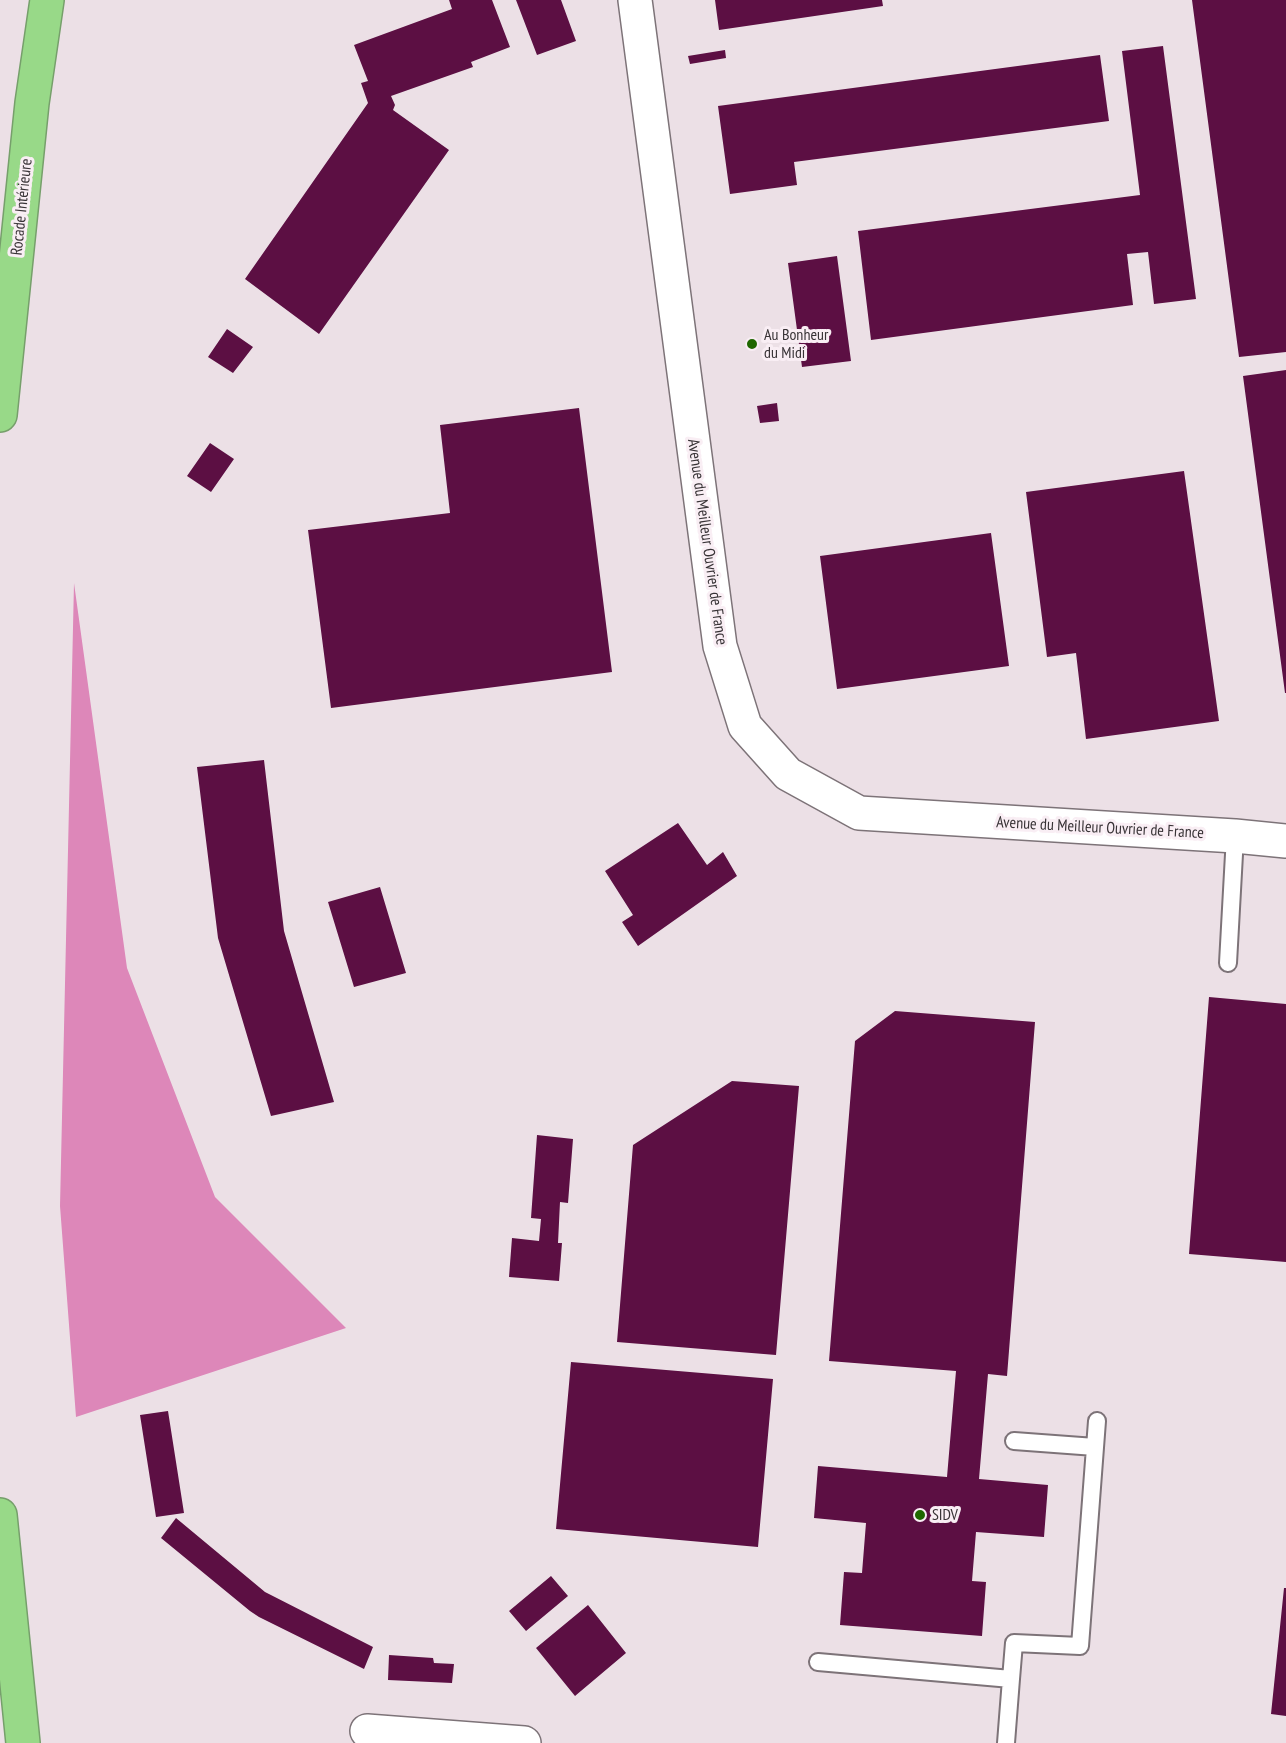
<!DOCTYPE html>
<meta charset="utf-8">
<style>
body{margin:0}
canvas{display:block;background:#ece0e6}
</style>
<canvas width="1286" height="1743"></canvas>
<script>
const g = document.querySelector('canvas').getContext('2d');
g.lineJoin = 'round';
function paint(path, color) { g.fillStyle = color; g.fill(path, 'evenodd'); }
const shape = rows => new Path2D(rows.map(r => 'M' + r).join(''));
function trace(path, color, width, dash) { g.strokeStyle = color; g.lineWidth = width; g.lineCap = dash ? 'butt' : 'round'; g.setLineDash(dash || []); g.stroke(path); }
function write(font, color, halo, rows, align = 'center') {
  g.font = font + ' "PT Sans Narrow",sans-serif'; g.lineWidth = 6; g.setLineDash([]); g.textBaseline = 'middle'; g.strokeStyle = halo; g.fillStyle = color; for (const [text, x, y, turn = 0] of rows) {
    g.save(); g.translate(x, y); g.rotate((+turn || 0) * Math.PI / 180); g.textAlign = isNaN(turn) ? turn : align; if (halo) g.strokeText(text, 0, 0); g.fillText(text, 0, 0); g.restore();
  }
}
paint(shape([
 [74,583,127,968,215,1197,346,1328,76,1417,60,1206]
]), '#dd87b9');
paint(shape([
 [449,0,492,0,510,47,471,62,473,67,391,96,395,105,393,110,449,150,319,334,245,279,368,103,361,83,368,81,354,45,452,9],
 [516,0,561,0,576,41,537,55],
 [715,0,882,0,883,6,719,30],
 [1192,0,1286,0,1286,352,1239,357],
 [1163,46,1196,299,1154,304,1148,252,1127,254,1133,305,871,340,858,231,1140,195,1122,51],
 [725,50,726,58,690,64,688,56],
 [1100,55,1109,121,794,162,797,185,730,194,718,106],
 [837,256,851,361,802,367,788,263],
 [227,329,253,347,233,373,208,357],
 [1286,370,1286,693,1285,693,1243,376],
 [777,403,779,421,760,423,757,406],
 [579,408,612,672,331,708,308,530,450,513,440,425],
 [210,443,234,459,211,492,187,476],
 [1184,471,1219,721,1086,739,1076,653,1047,657,1026,492],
 [991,533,1009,666,837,689,820,556],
 [264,760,284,931,334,1102,271,1116,218,938,197,767],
 [678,823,707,865,723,852,737,876,638,946,622,922,633,915,605,871],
 [380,887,406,973,354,987,328,902],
 [1209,997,1286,1004,1286,1262,1189,1254],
 [895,1011,1035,1022,1007,1376,988,1374,979,1479,1048,1485,1044,1537,976,1532,972,1581,986,1582,982,1636,840,1625,844,1572,862,1573,866,1523,814,1518,818,1466,947,1477,956,1371,829,1361,855,1041],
 [732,1081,799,1086,776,1355,617,1342,633,1145],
 [537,1135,573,1139,568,1203,560,1202,558,1243,562,1243,559,1281,509,1277,512,1238,539,1241,541,1219,531,1218],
 [571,1362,773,1379,758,1547,556,1529],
 [168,1411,184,1513,156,1517,140,1415],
 [176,1518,265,1592,373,1647,364,1669,259,1617,250,1611,161,1538],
 [551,1576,568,1596,526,1631,509,1611],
 [1284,1588,1286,1588,1286,1716,1271,1714],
 [588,1605,626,1653,575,1696,536,1648],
 [389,1655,433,1658,434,1663,454,1664,452,1683,388,1680]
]), '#5c0f43');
const service = shape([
 [1228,963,1235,836],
 [1014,1441,1095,1447],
 [818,1662,1011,1679,1006,1743],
 [1011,1679,1014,1643,1080,1646,1097,1421]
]);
const minor = shape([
 [635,0,720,646,745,726,788,774,859,813,1235,836,1286,841],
 [367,1731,524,1743]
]);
const motorway = shape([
 [0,415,32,103,47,0],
 [0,1515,23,1743]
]);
trace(service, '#7d7378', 20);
trace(minor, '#7d7378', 36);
trace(motorway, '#769f6b', 36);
trace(service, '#fff', 16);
trace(minor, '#fff', 33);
trace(motorway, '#98d988', 33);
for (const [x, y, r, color] of [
 [752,344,6,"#1f6700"],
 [920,1515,6,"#1f6700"]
]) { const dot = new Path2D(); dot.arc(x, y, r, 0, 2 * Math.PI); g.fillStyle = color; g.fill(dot); trace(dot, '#f9eef4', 2); }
write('16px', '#383336', '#f9eef4', [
 ["Rocade Intérieure",22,207,-84],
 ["Avenue du Meilleur Ouvrier de France",707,542,82],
 ["Avenue du Meilleur Ouvrier de France",1100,828,3]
]);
write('16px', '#383336', '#f9eef4', [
 ["Au Bonheur",764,335],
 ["du Midi",764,353],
 ["SIDV",932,1515]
], 'left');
</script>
